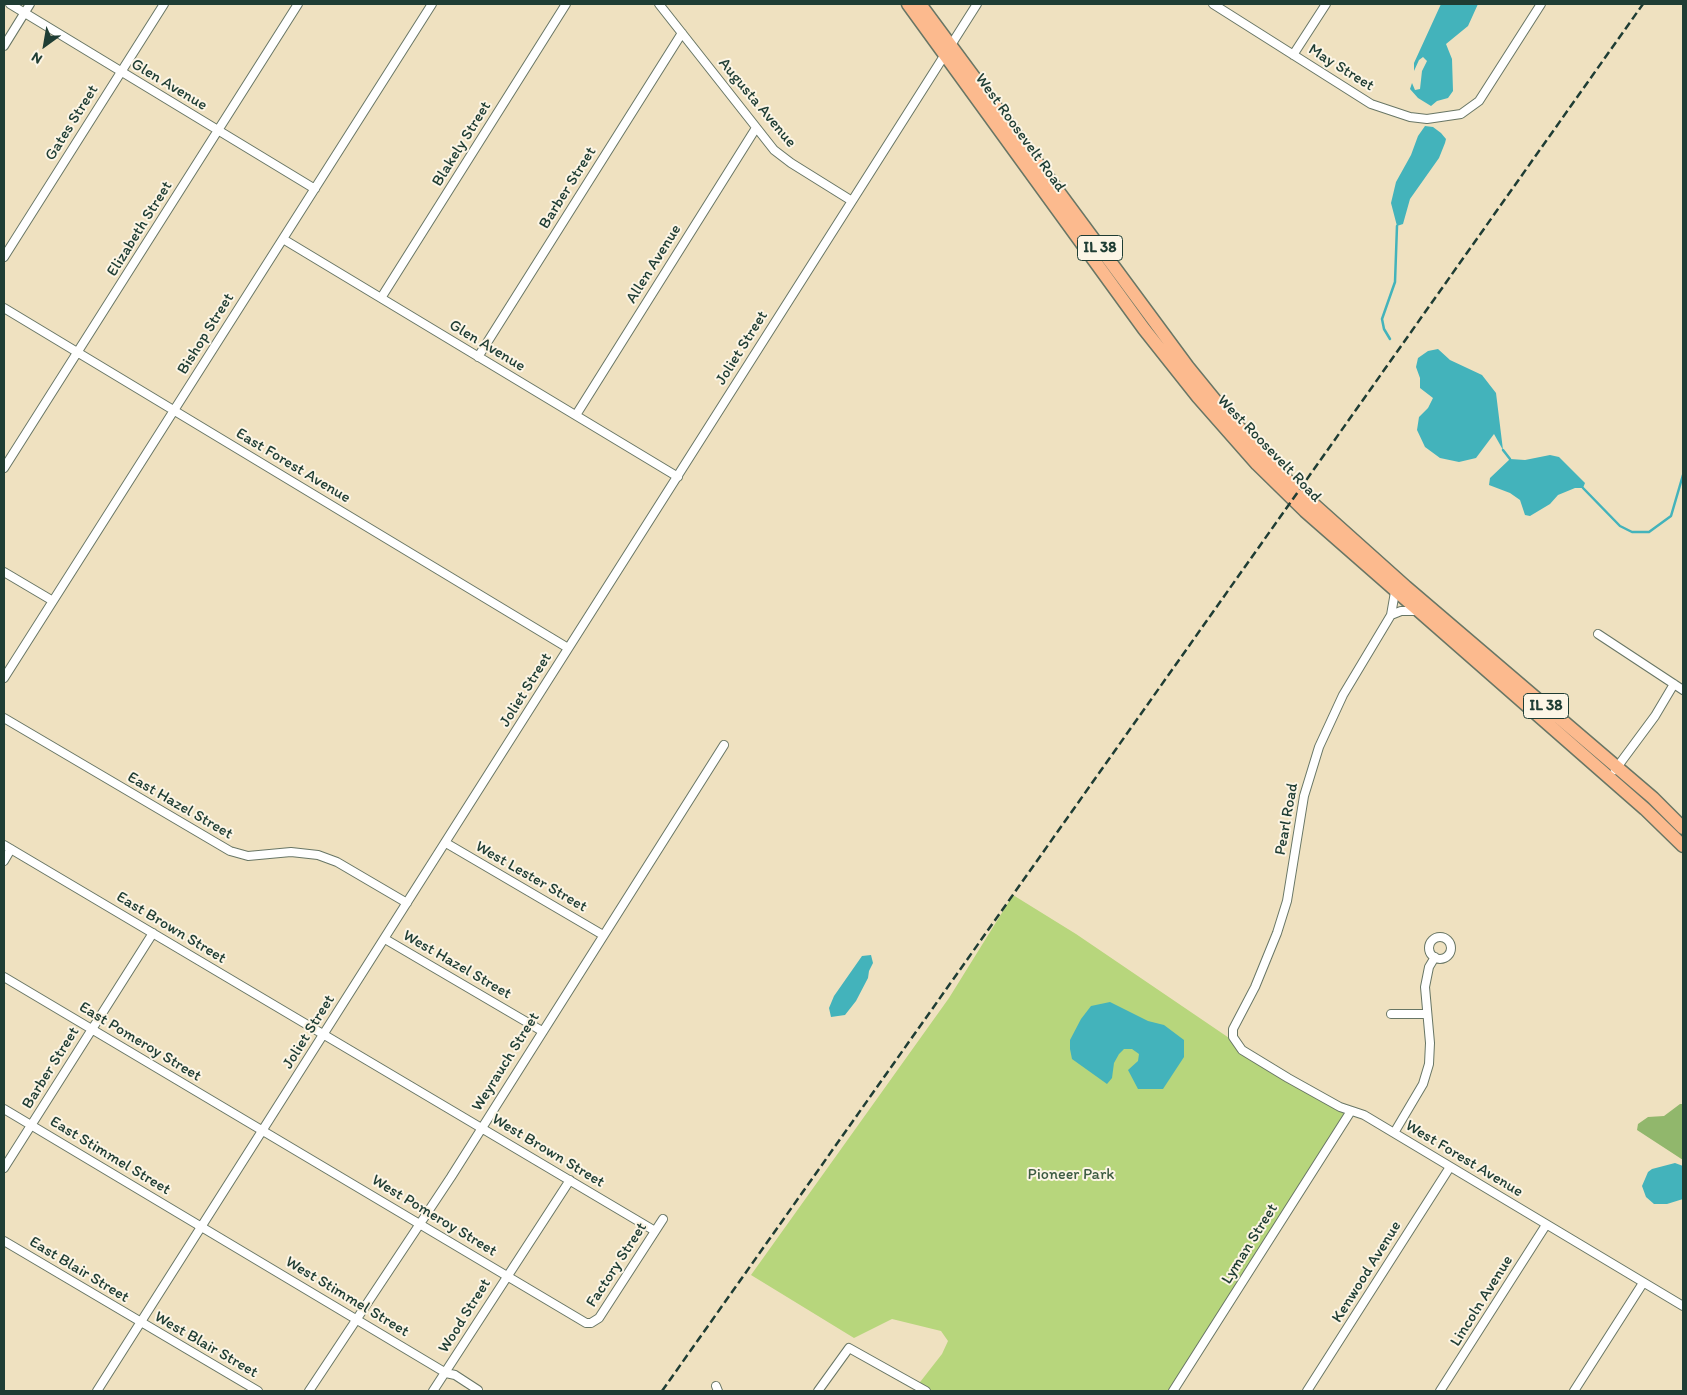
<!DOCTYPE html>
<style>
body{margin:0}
#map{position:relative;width:1687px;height:1395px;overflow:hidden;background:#efe1c0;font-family:Itim,sans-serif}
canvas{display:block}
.frame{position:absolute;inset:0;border:5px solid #1f3d34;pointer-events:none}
.north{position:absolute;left:20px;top:20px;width:50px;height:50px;-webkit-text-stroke:4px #fcf5e5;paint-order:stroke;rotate:212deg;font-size:14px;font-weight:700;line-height:20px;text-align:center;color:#1f3d34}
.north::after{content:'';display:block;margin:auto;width:18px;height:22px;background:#1f3d34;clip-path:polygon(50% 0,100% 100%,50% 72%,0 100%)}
</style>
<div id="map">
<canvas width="1687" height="1395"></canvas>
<div class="frame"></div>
<div class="north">N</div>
</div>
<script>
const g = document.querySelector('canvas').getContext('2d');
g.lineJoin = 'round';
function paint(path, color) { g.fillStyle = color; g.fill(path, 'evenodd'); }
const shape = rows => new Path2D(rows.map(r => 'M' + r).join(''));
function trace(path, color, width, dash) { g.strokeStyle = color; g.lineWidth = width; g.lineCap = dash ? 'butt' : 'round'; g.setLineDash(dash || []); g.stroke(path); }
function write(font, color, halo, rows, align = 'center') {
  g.font = font + ' Itim,sans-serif'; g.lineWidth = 4; g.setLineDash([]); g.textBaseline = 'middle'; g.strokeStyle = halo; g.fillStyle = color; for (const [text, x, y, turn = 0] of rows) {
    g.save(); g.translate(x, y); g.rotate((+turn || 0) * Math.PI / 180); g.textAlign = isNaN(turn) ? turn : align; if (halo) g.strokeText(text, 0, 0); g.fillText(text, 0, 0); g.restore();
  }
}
paint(shape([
 [1013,895,1076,934,1235,1042,1351,1111,1173,1391,926,1391,917,1386,942,1354,948,1341,941,1331,892,1319,854,1338,751,1275,949,998]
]), '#b7d67c');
paint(shape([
 [1680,1104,1683,1104,1683,1160,1637,1130,1638,1124,1648,1117,1664,1116]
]), '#91b76c');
paint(shape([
 [1441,4,1478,4,1468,26,1446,44,1452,59,1453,91,1448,98,1437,101,1431,106,1418,98,1410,89,1412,83,1415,90,1420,89,1422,71,1427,61,1423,57,1419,60,1414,71,1414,63],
 [1425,126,1433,127,1441,133,1446,139,1445,143,1439,158,1410,199,1403,224,1397,226,1391,203,1396,182,1411,155,1418,136],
 [1438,349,1450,360,1482,375,1496,393,1503,450,1494,434,1476,458,1459,462,1440,458,1425,447,1417,430,1419,417,1428,408,1433,398,1420,388,1420,378,1416,367,1418,358,1428,351],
 [1550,455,1559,457,1585,483,1583,488,1575,488,1558,495,1550,504,1530,516,1525,515,1520,500,1510,493,1489,485,1490,478,1510,459,1525,460],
 [871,955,873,963,869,971,868,978,856,1001,845,1015,831,1017,829,1008,834,996,862,956],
 [1110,1002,1148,1021,1164,1025,1184,1040,1184,1057,1163,1089,1138,1089,1128,1070,1138,1061,1139,1054,1132,1049,1124,1049,1119,1054,1114,1063,1112,1078,1107,1084,1072,1059,1070,1049,1070,1040,1081,1019,1091,1006],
 [1675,1163,1683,1166,1683,1199,1667,1204,1654,1204,1646,1197,1642,1186,1648,1172,1652,1169]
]), '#43b3bb');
trace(shape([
 [1390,339,1384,329,1382,319,1395,282,1397,226],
 [1503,450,1510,459],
 [1583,488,1620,526,1632,532,1649,532,1671,516,1683,475]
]), '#43b3bb', 2.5);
const street = shape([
 [10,4,315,189],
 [659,4,774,150,791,163,852,201],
 [1213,4,1371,104,1410,117,1427,119,1461,114,1479,101,1541,4],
 [4,46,30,4],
 [1293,55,1326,4],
 [283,239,678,477],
 [4,257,164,4],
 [381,298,566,4],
 [4,308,568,648],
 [478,357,682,33],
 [576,415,756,128],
 [4,468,298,4],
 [4,572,53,601],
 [1395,592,1391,615,1343,695,1319,747,1304,796,1287,901,1277,933,1255,987,1233,1029,1233,1037,1242,1050,1288,1078,1340,1107,1364,1115,1683,1306],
 [1391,615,1401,611,1417,611],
 [1598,634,1683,690],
 [4,678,432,4],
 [4,718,230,851,248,856,291,852,318,855,337,862,407,903],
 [1615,770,1655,716,1674,684],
 [446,843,603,935],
 [4,845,655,1231],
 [4,861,11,849],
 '1429 948a11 11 0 1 1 22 0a11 11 0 1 1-22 0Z',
 [385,939,542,1031],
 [4,977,586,1323,591,1323,599,1318,663,1219],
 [1391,1014,1427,1014],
 [4,1109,446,1373,455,1375,478,1390],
 [1394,1133,1423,1084,1429,1064,1430,1043,1425,987,1429,967,1435,957],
 [4,1168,153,933],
 [4,1241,258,1391],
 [716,1386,718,1391],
 [97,1391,977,4],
 [309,1391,451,1177,724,745],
 [433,1391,570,1180],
 [818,1391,849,1348,926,1391],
 [1173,1391,1351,1111],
 [1307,1391,1450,1167],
 [1440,1391,1546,1225],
 [1574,1391,1643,1283]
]);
const primary = shape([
 [908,4,1144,329,1198,397,1257,464,1305,511,1645,809,1683,846],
 [920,4,1188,367,1223,410,1291,484,1406,587,1653,798,1683,828]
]);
trace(street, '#687665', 10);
trace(primary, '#687665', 15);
trace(street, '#fff', 8);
trace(primary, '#fcba8e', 12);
trace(shape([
 [662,1391,1643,4]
]), '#1f3d34', 2.5, [8, 4]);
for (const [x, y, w] of [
 [1100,248,45],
 [1546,706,45]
]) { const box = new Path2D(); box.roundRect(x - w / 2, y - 12.5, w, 25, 4); g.fillStyle = '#fcf5e5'; g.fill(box); trace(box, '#1f3d34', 1); }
write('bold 15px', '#1f3d34', null, [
 ["IL 38",1100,248],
 ["IL 38",1546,706]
]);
write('16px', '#1f3d34', '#fcf5e5', [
 ["May Street",1341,68,32],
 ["Glen Avenue",169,85,31],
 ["Augusta Avenue",757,103,50],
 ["Gates Street",72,123,-58],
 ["West Roosevelt Road",1020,133,54],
 ["Blakely Street",462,144,-58],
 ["Barber Street",568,188,-58],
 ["Elizabeth Street",140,229,-58],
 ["Allen Avenue",654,264,-58],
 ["Bishop Street",206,334,-58],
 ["Glen Avenue",487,346,31],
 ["Joliet Street",742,348,-58],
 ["West Roosevelt Road",1269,449,46],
 ["East Forest Avenue",293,466,31],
 ["Joliet Street",526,690,-58],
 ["East Hazel Street",180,806,30],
 ["Pearl Road",1287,819,-80],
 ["West Lester Street",531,877,30],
 ["East Brown Street",171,928,31],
 ["West Hazel Street",457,965,30],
 ["Joliet Street",309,1032,-58],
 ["East Pomeroy Street",140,1042,31],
 ["Weyrauch Street",506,1062,-58],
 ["Barber Street",51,1068,-58],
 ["West Brown Street",548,1151,31],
 ["East Stimmel Street",110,1156,31],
 ["West Forest Avenue",1464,1159,31],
 ["West Pomeroy Street",434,1216,31],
 ["Lyman Street",1250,1244,-58],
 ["Factory Street",617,1265,-57],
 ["East Blair Street",79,1270,31],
 ["Kenwood Avenue",1367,1272,-58],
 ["West Stimmel Street",347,1297,31],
 ["Lincoln Avenue",1482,1301,-58],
 ["Wood Street",465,1316,-58],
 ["West Blair Street",206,1345,30]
]);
write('16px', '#3d5c42', '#fcf5e5', [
 ["Pioneer Park",1071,1175]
]);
</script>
